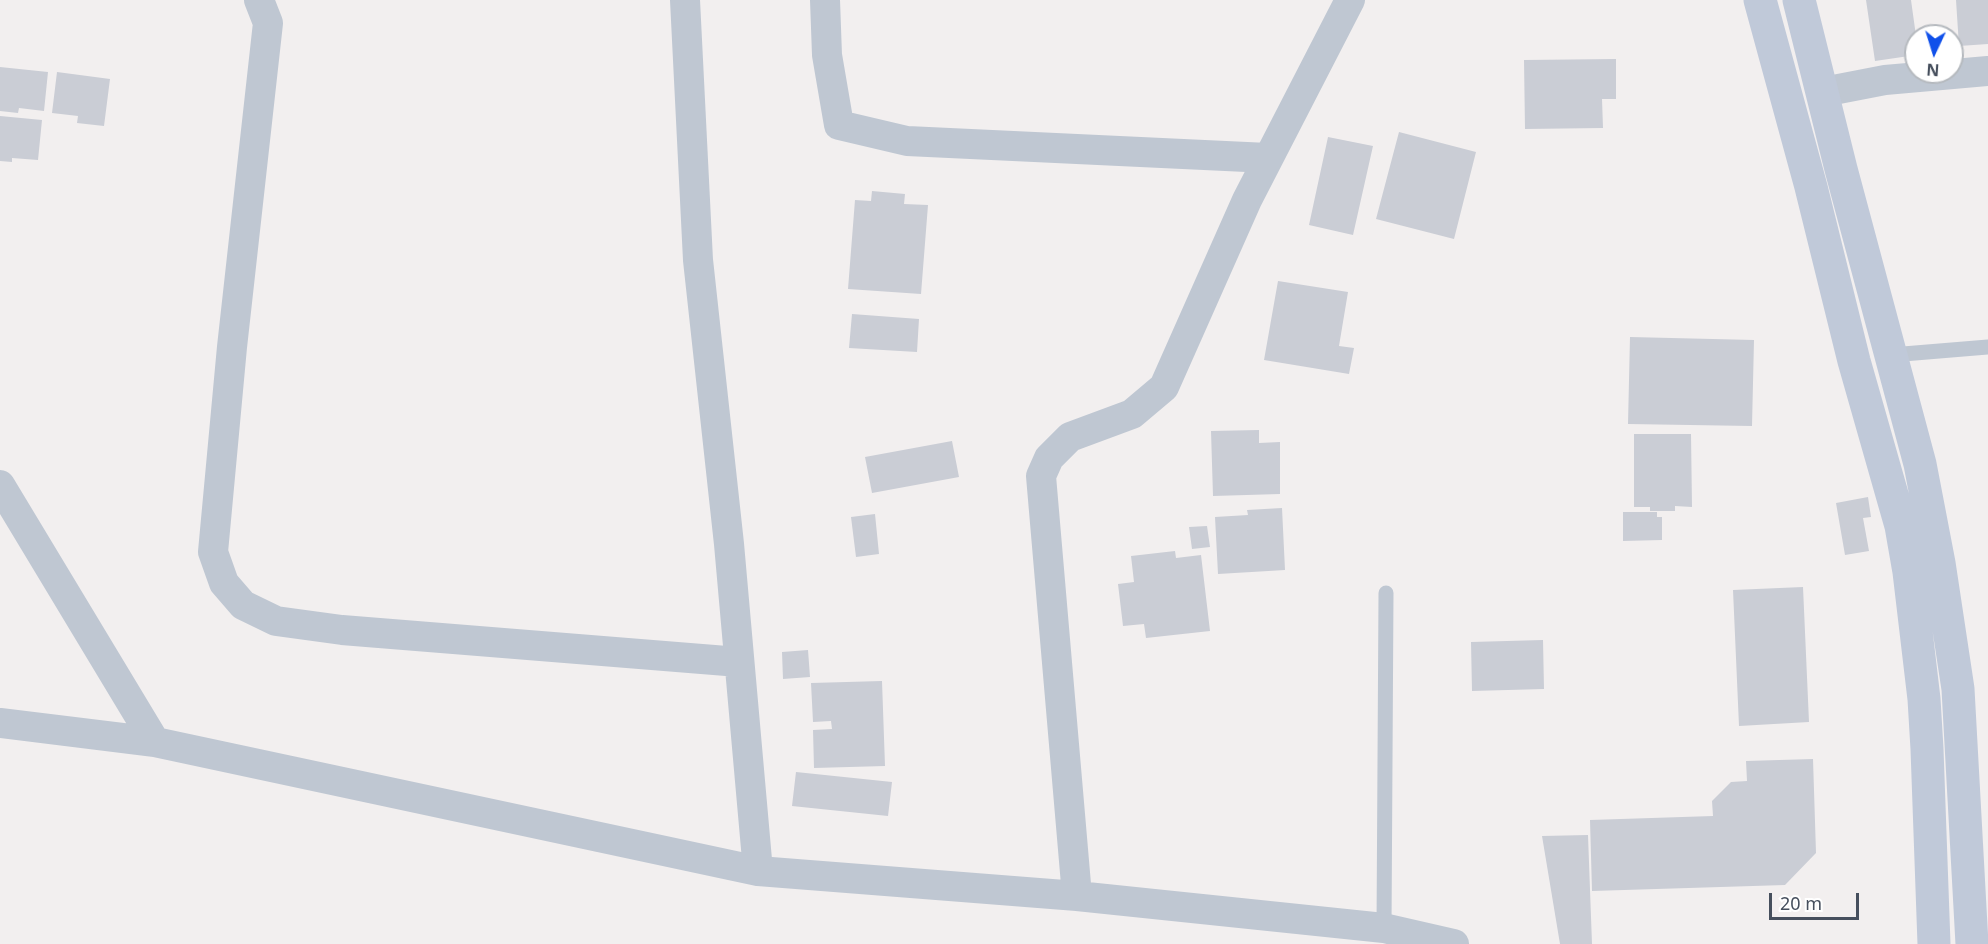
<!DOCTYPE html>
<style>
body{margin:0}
#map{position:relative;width:1988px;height:944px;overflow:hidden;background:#f2efef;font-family:"Noto Sans",sans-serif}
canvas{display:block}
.north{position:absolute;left:1904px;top:24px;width:60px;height:60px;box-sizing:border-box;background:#fff;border:2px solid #b5b9be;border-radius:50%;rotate:184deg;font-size:16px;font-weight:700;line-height:24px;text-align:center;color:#464f5d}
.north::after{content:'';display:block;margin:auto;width:21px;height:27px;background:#1050ea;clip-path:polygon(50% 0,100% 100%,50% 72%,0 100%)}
.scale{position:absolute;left:1769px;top:893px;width:90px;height:27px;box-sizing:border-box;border:3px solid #464f5d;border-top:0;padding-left:8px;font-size:18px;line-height:21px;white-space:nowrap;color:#464f5d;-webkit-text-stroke:4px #fff;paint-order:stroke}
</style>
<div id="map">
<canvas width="1988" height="944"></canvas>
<div class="north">N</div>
<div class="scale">20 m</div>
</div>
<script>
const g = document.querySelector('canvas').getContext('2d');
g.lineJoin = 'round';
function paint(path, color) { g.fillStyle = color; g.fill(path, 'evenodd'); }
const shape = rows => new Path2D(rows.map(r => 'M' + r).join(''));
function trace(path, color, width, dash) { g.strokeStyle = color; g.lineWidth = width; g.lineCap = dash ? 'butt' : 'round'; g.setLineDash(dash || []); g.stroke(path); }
paint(shape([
 [1866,0,1911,0,1916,36,1916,55,1875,61],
 [1956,0,1988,0,1988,44,1959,46],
 [1616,59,1616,99,1602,99,1603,128,1525,129,1524,60],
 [0,67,48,72,44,111,19,108,18,113,0,111],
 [57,72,110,79,104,126,77,123,78,116,52,113],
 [0,116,42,120,38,160,12,158,12,162,0,161],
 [1399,132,1476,152,1454,239,1376,219],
 [1328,137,1373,146,1353,235,1309,225],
 [872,191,905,194,904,204,928,205,921,294,848,289,855,200,871,201],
 [1278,281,1348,292,1339,346,1354,348,1349,374,1264,360],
 [852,314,919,319,917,352,849,348],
 [1630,337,1754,340,1752,426,1628,424],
 [1259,430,1259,443,1280,442,1280,494,1213,496,1211,431],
 [1634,434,1691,434,1692,507,1675,506,1675,511,1650,511,1650,507,1634,507],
 [952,441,959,477,872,493,865,457],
 [1868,497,1871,517,1863,518,1869,551,1845,555,1836,503],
 [1282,508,1285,570,1218,574,1215,517,1248,515,1247,510],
 [1623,512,1657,512,1657,517,1662,517,1662,540,1623,541],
 [875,514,879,554,856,557,851,517],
 [1207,526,1210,547,1192,549,1189,527],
 [1175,551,1176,558,1201,555,1210,631,1146,638,1144,624,1123,626,1118,584,1134,582,1131,556],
 [1803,587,1809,722,1739,726,1733,590],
 [1543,640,1544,689,1472,691,1471,642],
 [808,650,810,677,783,679,782,652],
 [882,681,885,766,814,768,813,730,832,729,831,721,813,722,811,683],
 [1813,759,1816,853,1785,885,1592,891,1590,820,1713,816,1712,801,1731,782,1747,781,1746,761],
 [796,772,892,782,888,816,792,806],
 [1588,835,1592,944,1560,944,1542,836]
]), '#cacdd5');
trace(shape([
 [1891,355,1988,347],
 [1384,928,1386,593]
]), '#bfc7d2', 15);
trace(shape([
 [259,0,268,23,232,347,213,552,224,583,243,605,276,621,342,630,739,662],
 [685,0,698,260,729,544,758,871],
 [825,0,827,55,839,125,907,141,1268,158],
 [1823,92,1885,80,1988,71],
 [0,485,155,742],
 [0,723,155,742,758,871,1077,896,1384,928,1454,944],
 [1077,896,1041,476,1049,458,1070,437,1132,414,1164,387,1247,200,1350,0]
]), '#bfc7d2', 30);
trace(shape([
 [1760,0,1811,187,1854,361,1901,526,1909,572,1924,699,1927,749,1934,944],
 [1799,0,1841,169,1920,464,1939,563,1958,689,1972,944]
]), '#c0c9d9', 33);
</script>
